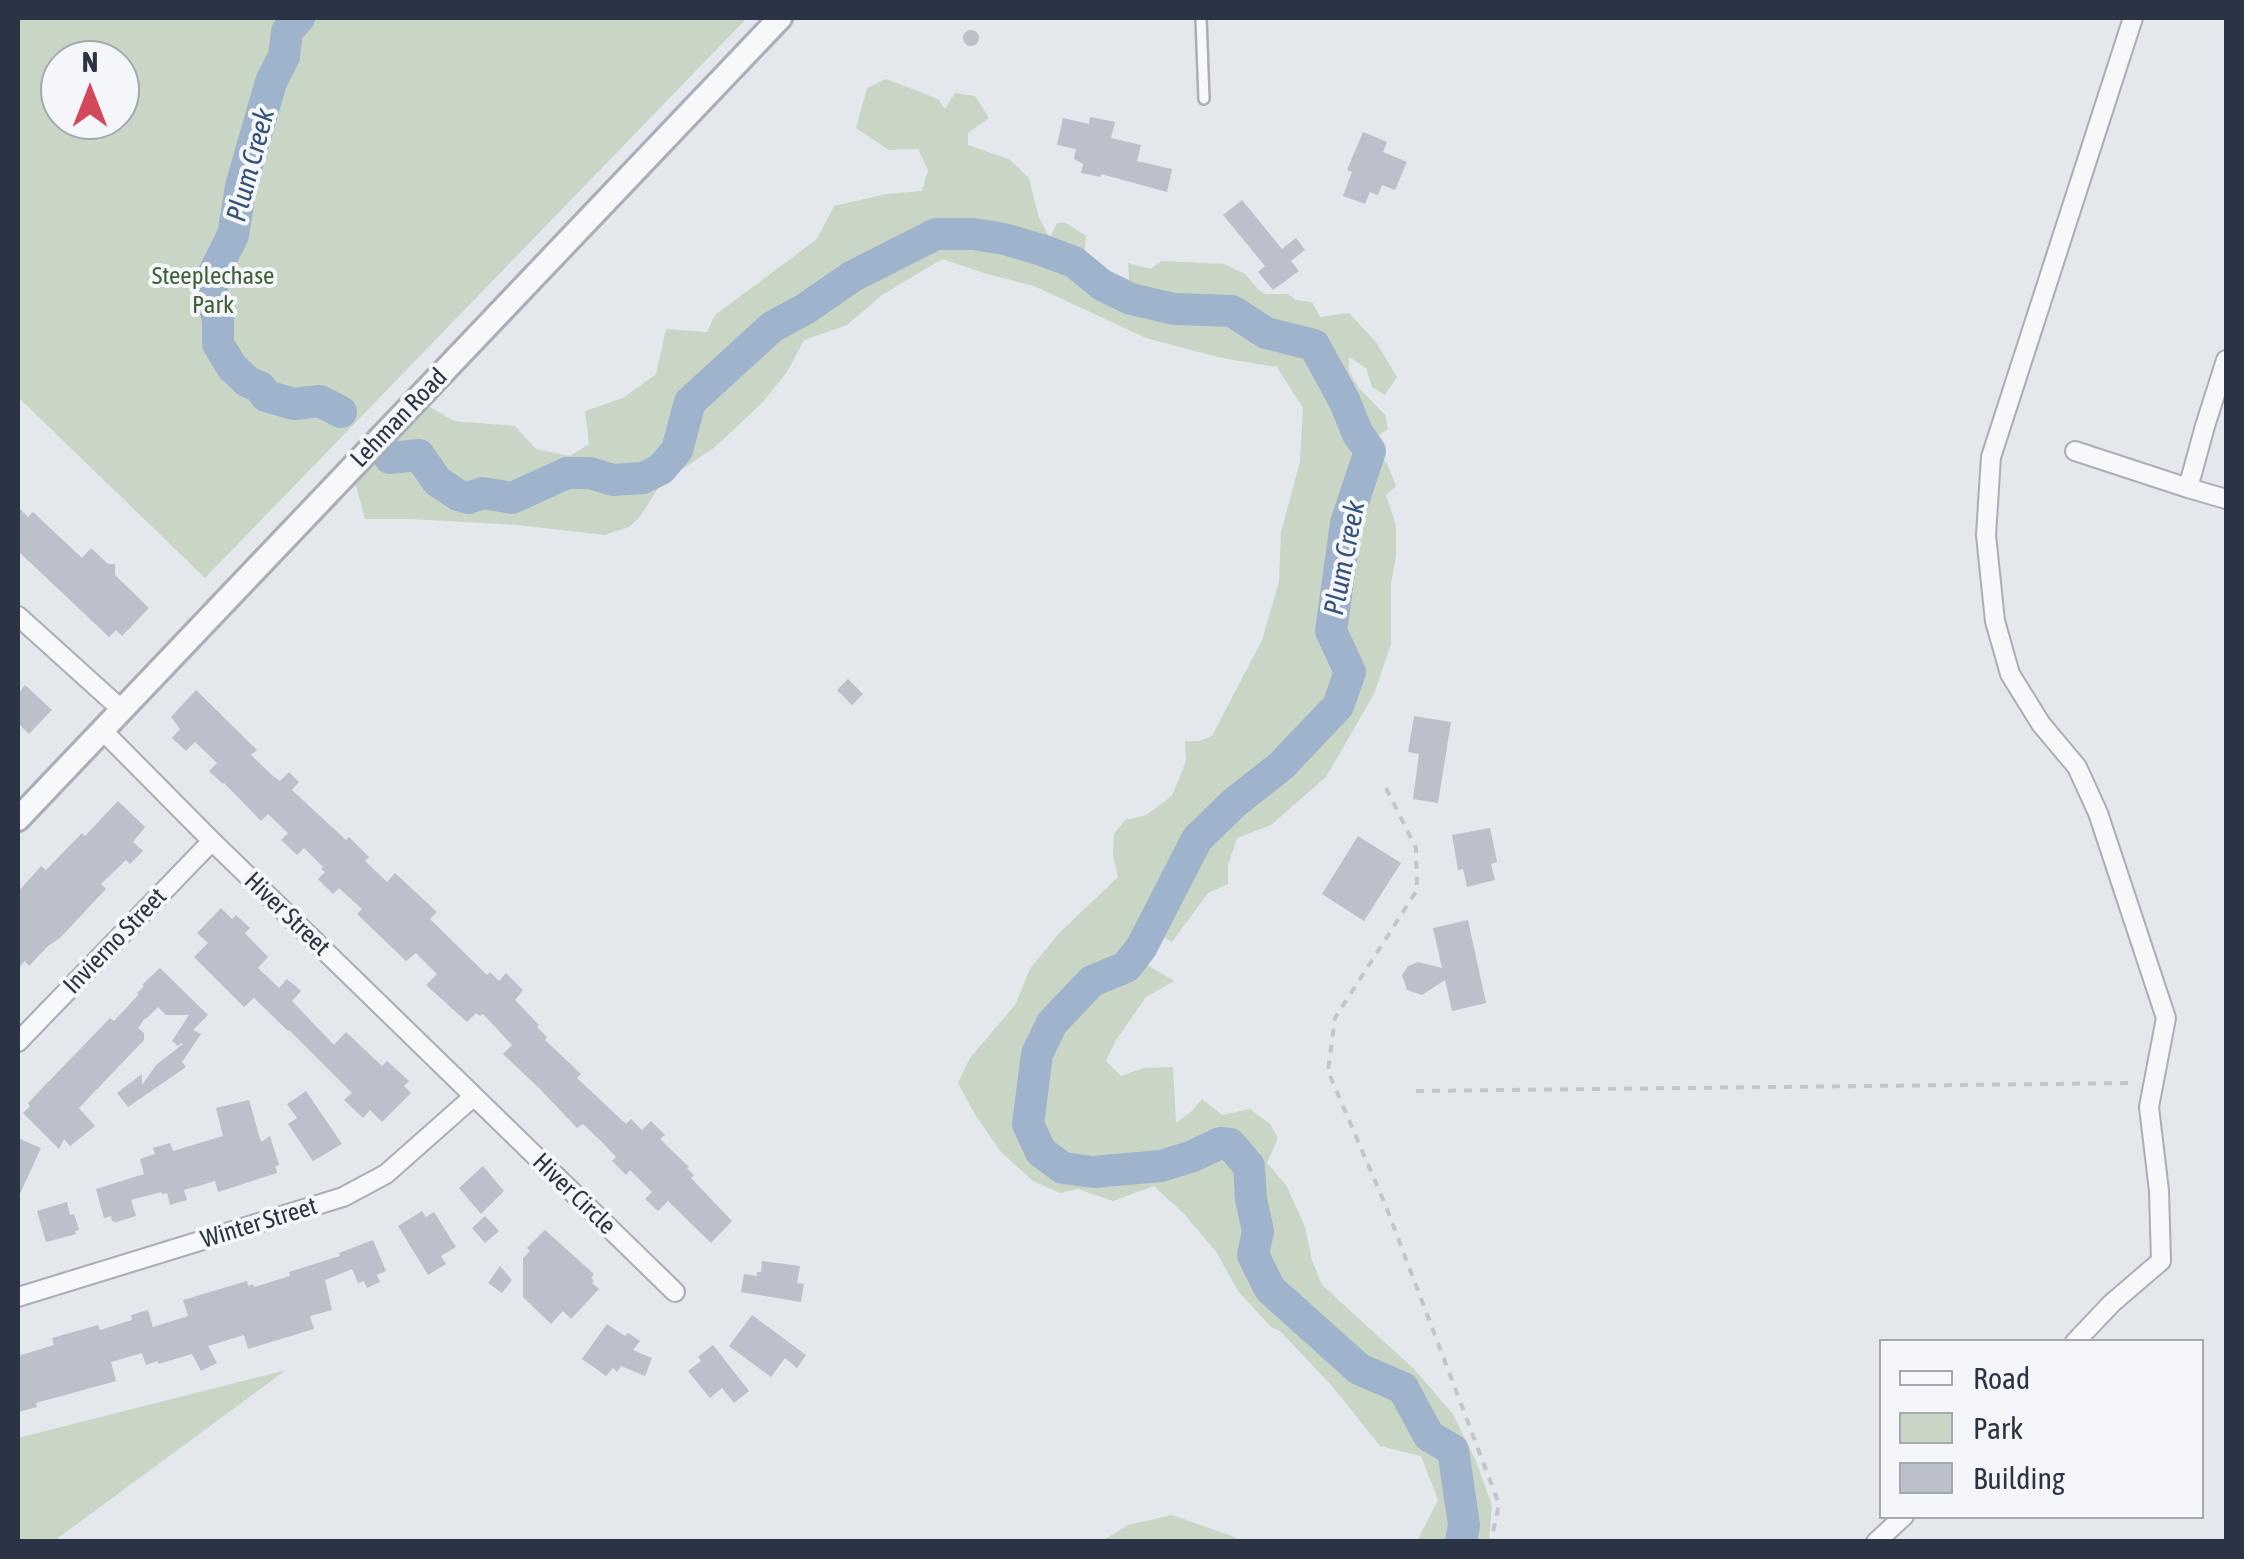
<!DOCTYPE html>
<style>
body{margin:0}
#map{position:relative;width:2244px;height:1559px;overflow:hidden;background:#e4e7ec;font-family:"Asap Condensed",sans-serif}
canvas{display:block}
.frame{position:absolute;inset:0;border:20px solid #2b3445;pointer-events:none}
.legend{position:absolute;left:1879px;top:1339px;width:325px;height:180px;box-sizing:border-box;background:#f4f6f9;border:2px solid #a4a8b1;margin:0;padding:12px 18px;list-style:none;font-size:30px;color:#2b3445}
.legend li{display:flex;align-items:center;gap:20px;height:50px}
.legend b{width:50px;border:2px solid #a4a8b1}
.north{position:absolute;left:40px;top:40px;width:100px;height:100px;box-sizing:border-box;background:#f4f6f9;border:2px solid #a4a8b1;border-radius:50%;rotate:0deg;font-size:28px;font-weight:700;line-height:40px;text-align:center;color:#2b3445}
.north::after{content:'';display:block;margin:auto;width:35px;height:45px;background:#d1495b;clip-path:polygon(50% 0,100% 100%,50% 72%,0 100%)}
</style>
<div id="map">
<canvas width="2244" height="1559"></canvas>
<div class="frame"></div>
<ul class="legend">
<li><b style="height:12px;background:#f7f8fa"></b>Road</li>
<li><b style="height:28px;background:#c9d6c5"></b>Park</li>
<li><b style="height:28px;background:#bbc0ca"></b>Building</li>
</ul>
<div class="north">N</div>
</div>
<script>
const g = document.querySelector('canvas').getContext('2d');
g.lineJoin = 'round';
function paint(path, color) { g.fillStyle = color; g.fill(path, 'evenodd'); }
const shape = rows => new Path2D(rows.map(r => 'M' + r).join(''));
function trace(path, color, width, dash) { g.strokeStyle = color; g.lineWidth = width; g.lineCap = dash ? 'butt' : 'round'; g.setLineDash(dash || []); g.stroke(path); }
function write(font, color, halo, rows, align = 'center') {
  g.font = font + ' "Asap Condensed",sans-serif'; g.lineWidth = 8; g.setLineDash([]); g.textBaseline = 'middle'; g.strokeStyle = halo; g.fillStyle = color; for (const [text, x, y, turn = 0] of rows) {
    g.save(); g.translate(x, y); g.rotate((+turn || 0) * Math.PI / 180); g.textAlign = isNaN(turn) ? turn : align; if (halo) g.strokeText(text, 0, 0); g.fillText(text, 0, 0); g.restore();
  }
}
paint(shape([
 [18,18,747,18,205,578,18,397],
 [60,60,120,60,120,120,60,120],
 [886,79,938,99,945,109,955,93,975,96,989,118,968,133,968,145,1009,159,1029,178,1039,218,1050,238,1057,223,1066,223,1086,236,1084,256,1103,276,1136,291,1129,279,1128,263,1150,269,1162,261,1224,264,1245,274,1258,289,1265,294,1288,294,1296,300,1312,302,1320,317,1349,313,1376,342,1397,377,1385,395,1372,387,1366,368,1349,357,1349,371,1358,387,1385,415,1388,429,1375,438,1379,455,1387,463,1396,486,1386,495,1396,525,1396,556,1391,584,1391,644,1374,694,1326,777,1271,825,1237,838,1228,865,1228,884,1208,893,1172,942,1151,929,1134,957,1174,981,1146,997,1116,1040,1106,1061,1121,1076,1144,1068,1173,1067,1176,1123,1192,1111,1202,1099,1222,1115,1250,1109,1270,1124,1278,1138,1267,1163,1286,1185,1305,1227,1312,1260,1322,1285,1413,1368,1453,1414,1476,1461,1492,1506,1489,1541,1417,1541,1438,1500,1421,1456,1380,1446,1332,1386,1280,1331,1271,1327,1238,1291,1217,1253,1185,1215,1154,1186,1113,1201,1078,1189,1060,1193,1033,1181,1001,1152,974,1113,958,1083,970,1058,1015,1005,1030,969,1060,932,1118,877,1113,856,1114,834,1125,820,1146,815,1172,796,1186,761,1185,741,1199,741,1212,736,1262,640,1279,582,1281,532,1300,462,1303,408,1277,367,1221,358,1146,338,1034,286,984,273,942,259,882,295,847,325,804,340,787,372,761,404,715,447,661,484,639,518,629,527,605,535,517,525,411,519,365,519,351,468,418,400,454,421,515,426,536,449,570,456,589,444,585,411,623,398,656,374,666,329,707,332,715,315,817,239,834,206,886,194,922,191,928,170,918,149,889,150,856,128,867,88],
 [286,1370,54,1541,18,1541,18,1438],
 [1172,1515,1232,1536,1241,1541,1102,1541,1128,1525]
]), '#c9d6c5');
trace(shape([
 [299,18,287,31,284,56,271,82,241,186,233,235,212,277,212,298,218,320,218,344,232,367,248,382,260,387,266,396,294,404,320,401,341,412],
 [390,458,419,455,437,481,458,495,468,498,483,493,512,498,567,473,590,473,613,480,643,478,661,469,677,450,690,402,772,327,805,309,853,276,936,234,974,234,1004,239,1042,250,1074,262,1102,285,1131,299,1174,309,1232,311,1266,333,1314,345,1344,400,1358,434,1370,451,1346,523,1331,631,1350,672,1338,706,1281,766,1234,803,1197,839,1141,948,1126,967,1092,981,1052,1023,1037,1054,1028,1124,1041,1152,1063,1168,1093,1172,1161,1166,1193,1156,1220,1143,1230,1144,1249,1166,1251,1199,1258,1231,1253,1255,1270,1289,1359,1369,1403,1388,1429,1436,1453,1450,1464,1525,1461,1542]
]), '#9fb4cc', 32);
paint(shape([
 '963 38a8 8 0 1 1 16 0a8 8 0 1 1-16 0Z',
 [1090,117,1115,122,1111,138,1141,145,1137,161,1172,169,1167,192,1101,174,1101,177,1081,173,1083,164,1074,159,1076,149,1057,145,1063,118,1089,124],
 [1363,132,1387,142,1383,152,1407,162,1395,190,1382,185,1378,195,1370,192,1365,204,1343,196,1352,172,1347,170],
 [1242,200,1282,249,1296,238,1305,250,1291,261,1299,271,1273,290,1258,272,1265,266,1223,215],
 [18,507,28,517,33,512,82,558,91,548,108,564,115,564,115,575,149,608,122,636,116,630,109,637,18,551],
 [848,679,863,694,852,705,837,690],
 [25,685,52,710,29,734,18,723,18,694],
 [196,690,257,750,251,755,273,776,280,781,289,772,299,782,292,790,346,840,349,837,369,857,365,861,387,882,395,873,437,912,430,919,487,975,490,972,499,981,506,973,523,990,515,1000,539,1025,537,1027,547,1037,545,1040,581,1074,577,1078,626,1124,631,1119,642,1130,651,1121,665,1135,660,1139,689,1167,687,1168,694,1175,691,1178,732,1221,711,1243,668,1201,658,1211,645,1199,652,1192,630,1170,626,1175,612,1161,616,1157,603,1143,583,1124,577,1128,539,1088,503,1054,512,1045,483,1014,480,1016,476,1013,467,1022,426,985,437,974,416,953,406,961,357,914,362,909,339,888,333,894,318,879,325,872,321,869,323,867,304,848,297,855,281,840,288,833,268,814,261,821,224,783,223,784,209,771,217,763,195,742,186,751,172,738,180,729,171,717],
 [1414,716,1451,722,1438,803,1413,799,1419,754,1408,752],
 [118,801,145,827,133,842,143,851,130,864,126,860,101,884,106,889,60,938,48,946,29,966,25,961,18,969,18,892,41,866,46,870,82,833,85,836],
 [1490,828,1497,862,1491,864,1495,880,1467,887,1463,869,1458,870,1452,835],
 [1358,836,1401,863,1364,921,1322,894],
 [221,908,232,919,236,915,250,928,245,933,268,957,258,968,279,988,287,979,301,991,292,1001,334,1045,346,1032,382,1066,387,1061,409,1081,404,1086,411,1093,382,1122,370,1110,363,1118,344,1100,352,1093,289,1030,288,1031,254,998,244,1007,194,957,208,943,197,933],
 [1468,920,1486,1003,1452,1011,1445,980,1422,995,1407,990,1402,975,1408,966,1418,962,1442,968,1433,928],
 [160,968,208,1015,193,1030,201,1034,182,1062,186,1067,128,1107,117,1093,142,1074,142,1085,156,1065,183,1044,181,1043,178,1046,172,1041,189,1015,166,1015,158,1007,146,1019,145,1018,138,1028,144,1033,144,1040,79,1108,95,1126,70,1146,64,1139,59,1149,23,1113,30,1106,28,1103,110,1018,114,1021,139,994,137,993,144,986,142,985],
 [306,1091,342,1144,313,1161,288,1124,297,1118,287,1104],
 [249,1100,261,1142,270,1136,279,1165,275,1166,277,1173,218,1192,215,1181,184,1190,187,1200,170,1205,167,1193,162,1194,161,1192,131,1200,136,1216,116,1222,112,1221,111,1216,104,1218,96,1189,144,1174,140,1159,155,1154,153,1148,170,1143,173,1151,223,1136,216,1108],
 [18,1138,41,1148,18,1198],
 [483,1166,504,1191,481,1214,459,1188],
 [67,1202,70,1215,74,1214,79,1230,75,1231,76,1234,46,1242,37,1211],
 [422,1211,426,1217,434,1212,456,1247,441,1256,446,1264,428,1275,398,1226],
 [485,1216,499,1231,485,1243,472,1228],
 [545,1230,594,1274,591,1278,594,1281,592,1283,599,1289,571,1319,563,1311,551,1324,523,1297,523,1258,530,1251,527,1248],
 [373,1240,386,1271,377,1275,380,1282,367,1288,364,1281,358,1283,352,1269,325,1280,332,1310,310,1316,314,1329,248,1349,244,1335,208,1346,217,1363,201,1371,192,1354,158,1364,158,1361,146,1365,142,1353,111,1362,116,1381,36,1403,37,1407,18,1412,18,1356,54,1345,52,1338,98,1325,100,1330,132,1320,131,1315,148,1310,153,1327,188,1316,183,1300,247,1281,248,1286,253,1284,254,1287,290,1276,289,1272,340,1256,339,1253],
 [762,1261,800,1266,797,1283,804,1284,801,1302,741,1292,744,1274,757,1276,757,1272,761,1272],
 [500,1266,512,1280,502,1293,488,1283],
 [752,1315,806,1355,797,1368,785,1358,771,1377,729,1346],
 [607,1324,625,1336,628,1333,640,1341,633,1350,652,1358,645,1376,621,1366,617,1372,613,1368,606,1376,582,1359],
 [713,1345,749,1391,734,1403,722,1388,710,1398,688,1371,701,1361,698,1357]
]), '#bbc0ca');
const service = shape([
 [1201,18,1204,99]
]);
const minor = shape([
 [2226,360,2205,426,2188,488,2226,499],
 [2075,451,2188,488],
 [18,616,122,710],
 [102,730,212,841,675,1292],
 [18,1042,212,841],
 [18,1297,343,1197,386,1174,473,1097],
 [2075,1342,2112,1303,2161,1261,2159,1191,2149,1107,2166,1018,2098,813,2077,767,2041,724,2010,674,1995,621,1986,535,1991,457,2133,18],
 [1876,1542,1904,1516]
]);
const tertiary = shape([
 [18,819,780,18]
]);
trace(service, '#a9aeb7', 14);
trace(minor, '#a9aeb7', 22);
trace(tertiary, '#a9aeb7', 28);
trace(shape([
 [1386,788,1416,848,1417,890,1335,1018,1328,1071,1387,1209,1499,1504,1491,1542],
 [1416,1091,2136,1083]
]), '#c2c5cb', 4, [8, 8]);
trace(service, '#f7f8fa', 9);
trace(minor, '#f7f8fa', 18);
trace(tertiary, '#f7f8fa', 22);
write('25px', '#3f6138', '#f4f6f9', [
 ["Steeplechase",213,276],
 ["Park",213,305]
]);
write('25px', '#2b3445', '#f4f6f9', [
 ["Lehman Road",399,418,-46],
 ["Hiver Street",287,914,44],
 ["Invierno Street",115,941,-46],
 ["Hiver Circle",574,1194,44],
 ["Winter Street",259,1223,-17]
]);
write('italic 28px', '#34527a', '#f4f6f9', [
 ["Plum Creek",251,165,-75],
 ["Plum Creek",1345,558,-79]
]);
</script>
